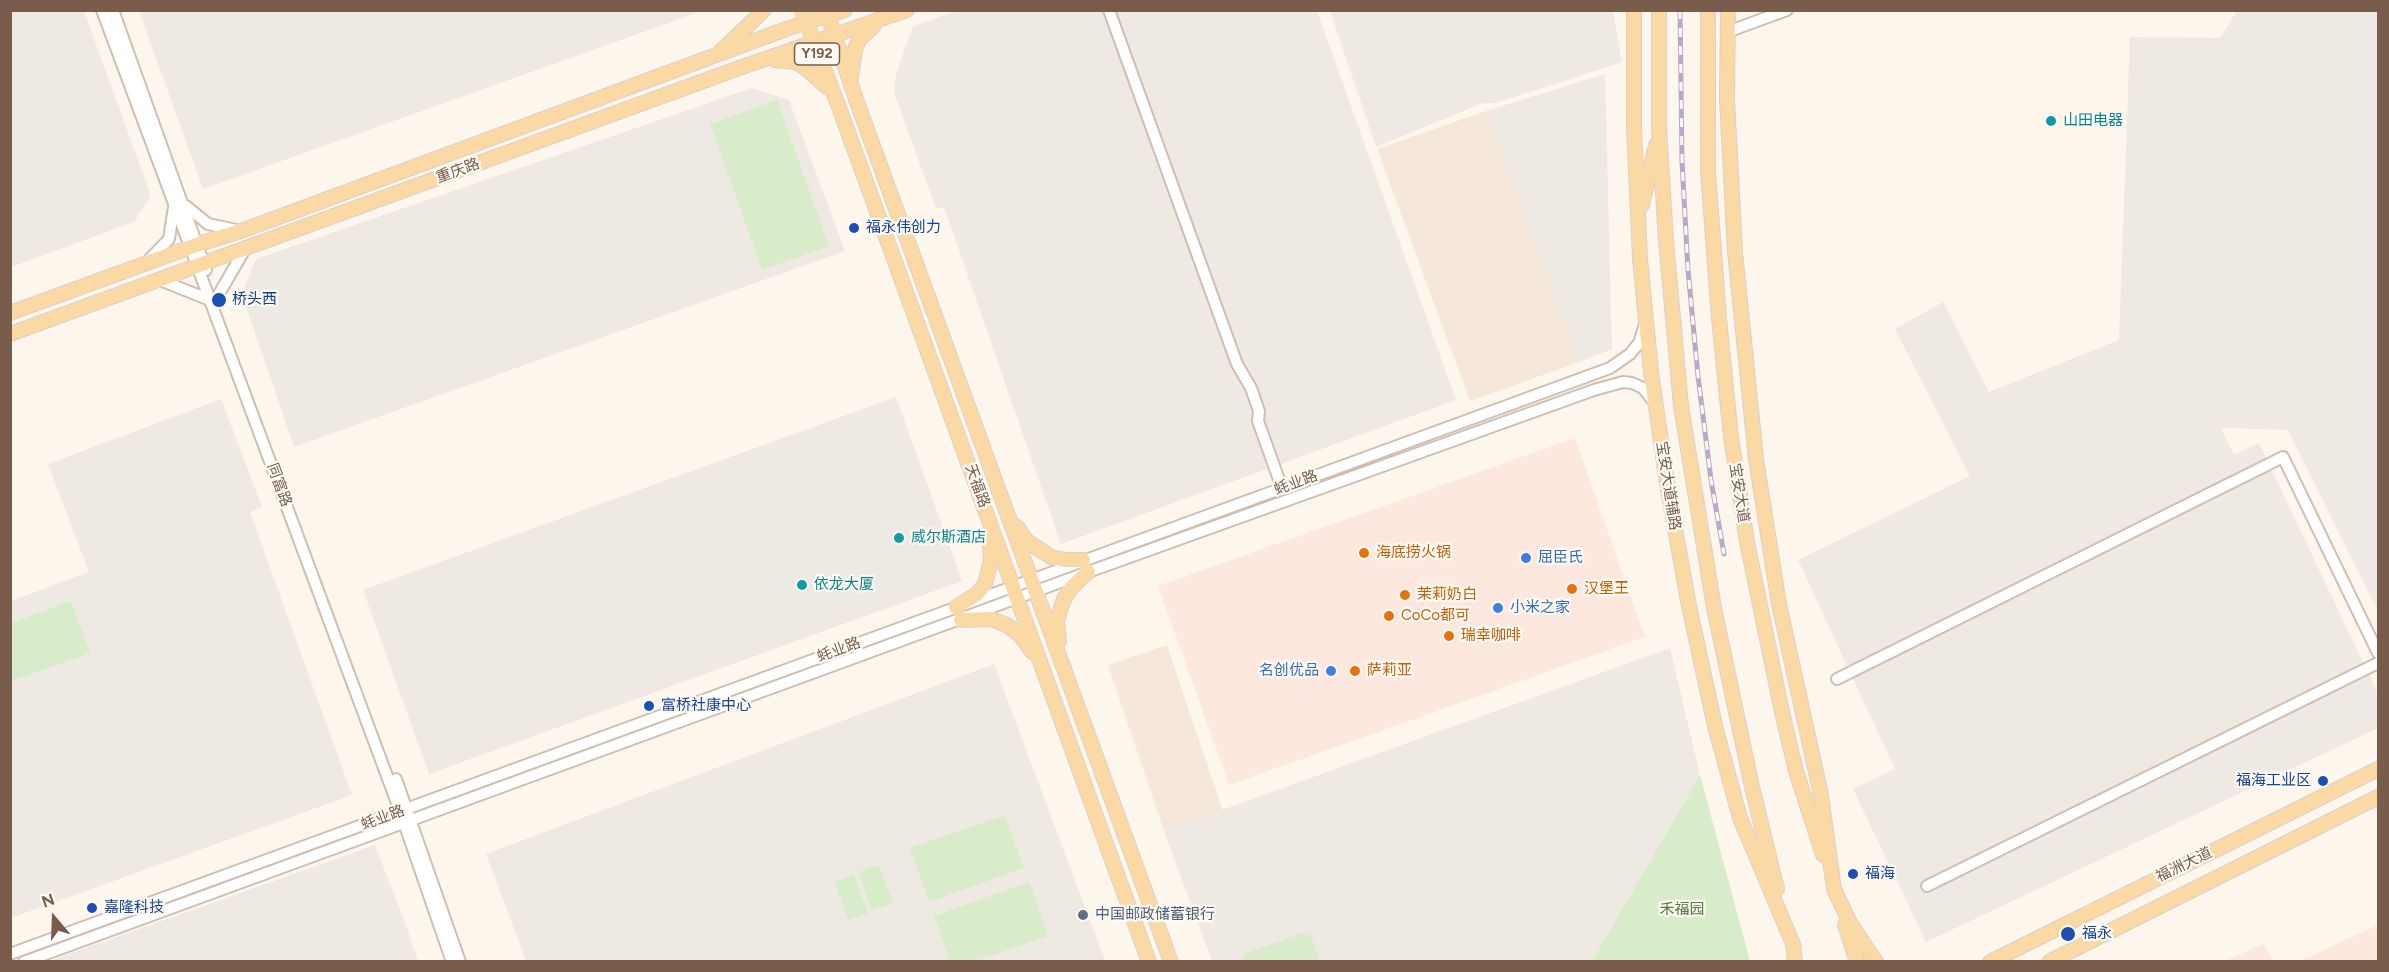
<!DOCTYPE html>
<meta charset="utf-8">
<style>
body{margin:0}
#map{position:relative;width:2389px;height:972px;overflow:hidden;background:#fdf6ec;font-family:Figtree,sans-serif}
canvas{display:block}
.frame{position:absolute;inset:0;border:12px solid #7a5c4d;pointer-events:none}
.north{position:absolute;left:24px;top:888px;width:60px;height:60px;-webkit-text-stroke:4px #fffaf3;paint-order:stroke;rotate:341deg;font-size:16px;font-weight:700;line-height:24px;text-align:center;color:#7a5c4d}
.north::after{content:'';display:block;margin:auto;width:21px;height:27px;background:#7a5c4d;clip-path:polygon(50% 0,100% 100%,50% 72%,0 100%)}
</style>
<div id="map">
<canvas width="2389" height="972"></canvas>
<div class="frame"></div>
<div class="north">N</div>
</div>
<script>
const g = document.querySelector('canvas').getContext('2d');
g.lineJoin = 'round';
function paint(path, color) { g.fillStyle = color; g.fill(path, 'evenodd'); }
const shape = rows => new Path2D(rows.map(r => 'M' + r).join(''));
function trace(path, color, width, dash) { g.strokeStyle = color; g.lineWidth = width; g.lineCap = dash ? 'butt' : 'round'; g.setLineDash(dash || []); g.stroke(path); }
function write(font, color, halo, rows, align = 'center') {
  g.font = font + ' Figtree,"Noto Sans SC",sans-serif'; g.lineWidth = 4.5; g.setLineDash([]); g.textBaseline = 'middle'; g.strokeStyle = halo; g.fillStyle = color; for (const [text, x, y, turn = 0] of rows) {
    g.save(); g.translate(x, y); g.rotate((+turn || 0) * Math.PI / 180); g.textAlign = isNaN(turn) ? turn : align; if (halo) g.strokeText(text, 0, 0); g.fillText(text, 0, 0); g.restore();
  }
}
paint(shape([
 [1486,111,1579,362,1470,401,1377,149],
 [1167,645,1223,811,1164,831,1108,665]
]), '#f5e8da');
paint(shape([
 [1575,438,1645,637,1229,785,1158,586],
 [2378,925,2378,961,2300,961],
 [2263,944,2274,961,2225,961]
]), '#fde8e0');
paint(shape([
 [11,10,84,11,151,196,134,222,11,267],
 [139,11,139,10,702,11,203,189],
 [956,11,1317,11,1456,400,1061,544,944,207,936,209,894,92,896,74,913,26],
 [1330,11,1613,11,1622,62,1496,103,1483,103,1376,147],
 [2237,11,2378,11,2378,611,2288,430,2221,428,2234,455,2259,443,2378,694,2378,728,1926,942,1853,789,1895,769,1798,560,1970,476,1895,329,1943,302,1989,392,2119,340,2130,37,2220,38],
 [1605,74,1612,349,1579,362,1486,111],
 [752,88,789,100,845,251,294,447,242,294,256,259],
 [896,397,962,581,429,774,363,590],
 [221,399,262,507,250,512,352,795,11,918,11,601,89,572,48,464],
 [1670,648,1700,775,1592,961,1212,961,1164,831],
 [994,664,1105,961,526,961,486,854],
 [375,845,404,920,418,961,49,961]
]), '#efe9e4');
paint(shape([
 [777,100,829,246,762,270,710,124],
 [71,601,90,653,11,681,11,623],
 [1700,775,1750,961,1592,961],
 [1005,815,1024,868,929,902,910,848],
 [879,865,893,903,872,910,858,872],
 [854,875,868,913,848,920,834,882],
 [1029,882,1048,936,975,961,950,961,934,916],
 [1302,933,1311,936,1320,961,1242,961,1244,954]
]), '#d8ecc9');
const minor = shape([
 [102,10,400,811,452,962],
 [113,10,206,270],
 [1109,10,1237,364,1251,388,1259,411,1258,421,1282,488],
 [1727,32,1787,10],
 [186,206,208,224,241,231],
 [146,263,169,239,174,207],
 [160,280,210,300],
 [216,299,245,249],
 [1837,679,2283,457,2378,653],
 [396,779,460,962],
 [1927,886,2378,663],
 [10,954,1610,368,1630,354,1639,343,1645,324],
 [24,962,1088,572,1594,390,1623,382,1632,383,1643,388,1654,402]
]);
const major = shape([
 [802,10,840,110,1149,962],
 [826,10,857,102,1171,962],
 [1634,10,1634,127,1640,259,1651,372,1668,490,1689,606,1715,726,1740,818,1793,944,1795,962],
 [1659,10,1659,128,1666,241,1681,406,1714,608,1752,787,1777,889],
 [1708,10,1708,171,1719,319,1731,437,1747,542,1782,712,1796,771,1823,855],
 [1728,10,1727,99,1735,252,1756,459,1779,604,1821,795,1834,889,1850,923,1876,962],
 [718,54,764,10],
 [775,60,795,62,804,67,827,87],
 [851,77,855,49,859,40,874,26],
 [1642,205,1656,145],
 [10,313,199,244,241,231,789,28,845,10],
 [10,334,742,67,907,10],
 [1017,527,1027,541,1051,557,1065,560,1083,560],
 [956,607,977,594,985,584,991,560,989,536],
 [961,620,991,619,1007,625,1021,636,1032,652],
 [1059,641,1057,620,1064,599,1072,587,1088,572],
 [1845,925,1857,962],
 [1990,962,2378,769],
 [2049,962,2378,797]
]);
trace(minor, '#d1beb0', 14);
trace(major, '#dad1cd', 16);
trace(minor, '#fff', 10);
trace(major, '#fbd9a5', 14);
const rail = shape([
 [1680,10,1682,161,1688,270,1698,376,1711,480,1724,554]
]);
trace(rail, '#b9a8c9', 5);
trace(rail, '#fffaf3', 3, [9]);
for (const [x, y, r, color] of [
 [2051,121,6,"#0f9aa8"],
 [854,228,6,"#1a4fb4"],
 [219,300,8,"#1a4fb4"],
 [899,538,6,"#0f9aa8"],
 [1364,553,6,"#e8710a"],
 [1526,558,6,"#3f7fe0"],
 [802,585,6,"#0f9aa8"],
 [1572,589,6,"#e8710a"],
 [1405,595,6,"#e8710a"],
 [1498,608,6,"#3f7fe0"],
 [1389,616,6,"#e8710a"],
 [1449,636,6,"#e8710a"],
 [1331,671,6,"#3f7fe0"],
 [1355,671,6,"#e8710a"],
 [649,706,6,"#1a4fb4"],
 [2323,781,6,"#1a4fb4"],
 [1853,874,6,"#1a4fb4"],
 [92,908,6,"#1a4fb4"],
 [1083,915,6,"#5c6f8a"],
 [2068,934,8,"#1a4fb4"]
]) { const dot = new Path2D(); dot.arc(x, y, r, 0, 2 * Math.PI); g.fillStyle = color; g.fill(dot); trace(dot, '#fffaf3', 2); }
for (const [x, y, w] of [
 [817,54,45]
]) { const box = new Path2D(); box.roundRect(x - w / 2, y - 11, w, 22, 4.5); g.fillStyle = '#fffaf3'; g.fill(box); trace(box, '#7a5c4d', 1.5); }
write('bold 14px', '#7a5c4d', null, [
 ["Y192",817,54]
]);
write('15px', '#0d838f', '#fffaf3', [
 ["山田电器",2063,121],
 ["威尔斯酒店",911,538],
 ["依龙大厦",814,585]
], 'left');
write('15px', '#7a5c4d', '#fffaf3', [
 ["重庆路",458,171,-20],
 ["蚝业路",1296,483,-20],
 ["同富路",279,485,70],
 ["天福路",977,486,70],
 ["宝安大道辅路",1668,486,81],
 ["宝安大道",1739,493,81],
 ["蚝业路",839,650,-20],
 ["蚝业路",383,818,-20],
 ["福洲大道",2184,865,-26]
]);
write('15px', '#164399', '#fffaf3', [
 ["福永伟创力",866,228],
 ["桥头西",232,300],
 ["富桥社康中心",661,706],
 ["福海工业区",2311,781,"right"],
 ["福海",1865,874],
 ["嘉隆科技",104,908],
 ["福永",2082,934]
], 'left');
write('15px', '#c56008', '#fffaf3', [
 ["海底捞火锅",1376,553],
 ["汉堡王",1584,589],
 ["茉莉奶白",1417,595],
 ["CoCo都可",1401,616],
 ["瑞幸咖啡",1461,636],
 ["萨莉亚",1367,671]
], 'left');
write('15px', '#366cbe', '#fffaf3', [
 ["屈臣氏",1538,558],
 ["小米之家",1510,608],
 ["名创优品",1319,671,"right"]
], 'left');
write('15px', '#537a41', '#fffaf3', [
 ["禾福园",1682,910]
]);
write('15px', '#4e5e75', '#fffaf3', [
 ["中国邮政储蓄银行",1095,915]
], 'left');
</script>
